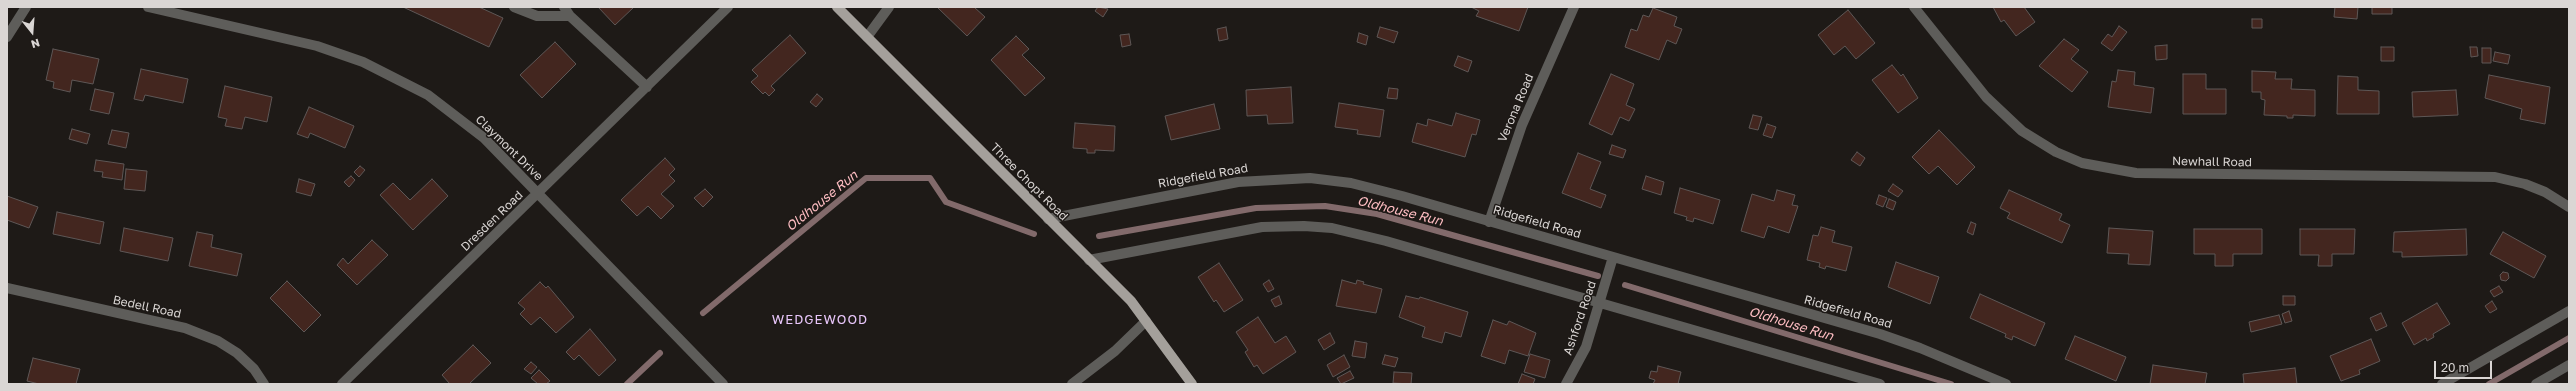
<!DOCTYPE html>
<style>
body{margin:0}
#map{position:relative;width:2576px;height:391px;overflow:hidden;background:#1e1a17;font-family:"Golos Text",sans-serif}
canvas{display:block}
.frame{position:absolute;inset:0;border:8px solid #dad6d4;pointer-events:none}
.north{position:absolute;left:12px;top:12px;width:40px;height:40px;-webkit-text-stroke:3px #1e1a17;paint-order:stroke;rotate:163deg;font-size:11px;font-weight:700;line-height:16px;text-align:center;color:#dad6d4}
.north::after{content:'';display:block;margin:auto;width:14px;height:18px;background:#dad6d4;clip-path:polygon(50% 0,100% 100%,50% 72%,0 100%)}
.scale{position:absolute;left:2434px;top:361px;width:58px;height:18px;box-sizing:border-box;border:2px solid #dad6d4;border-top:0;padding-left:5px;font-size:12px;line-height:14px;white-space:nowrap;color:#dad6d4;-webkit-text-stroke:3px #1e1a17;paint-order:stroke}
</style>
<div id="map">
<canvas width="2576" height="391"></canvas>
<div class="frame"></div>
<div class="north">N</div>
<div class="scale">20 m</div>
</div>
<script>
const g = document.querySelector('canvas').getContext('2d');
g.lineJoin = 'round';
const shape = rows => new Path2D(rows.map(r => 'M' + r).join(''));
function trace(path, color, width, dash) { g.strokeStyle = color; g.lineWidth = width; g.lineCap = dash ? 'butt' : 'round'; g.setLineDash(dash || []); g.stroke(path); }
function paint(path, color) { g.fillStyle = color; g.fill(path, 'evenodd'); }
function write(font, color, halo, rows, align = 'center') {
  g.font = font + ' "Golos Text",sans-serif'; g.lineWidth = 3; g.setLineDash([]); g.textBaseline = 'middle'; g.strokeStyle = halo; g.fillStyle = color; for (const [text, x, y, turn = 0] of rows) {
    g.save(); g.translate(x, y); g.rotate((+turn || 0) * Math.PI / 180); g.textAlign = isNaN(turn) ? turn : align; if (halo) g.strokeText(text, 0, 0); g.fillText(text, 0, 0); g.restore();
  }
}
trace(shape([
 [1099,236,1256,208,1325,206,1377,214,1598,276],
 [1625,285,1951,384],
 [703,313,866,178,930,178,946,202,1034,234],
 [627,384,660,353],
 [2489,384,2569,338]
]), '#826a6b', 6);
const building = shape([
 [403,7,479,7,503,18,489,47,403,7],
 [598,7,634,7,615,25,598,7],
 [937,7,974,7,985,17,967,36,937,7],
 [1098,7,1108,9,1103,17,1095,11,1098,7],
 [1471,7,1528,7,1519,31,1476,16,1479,11,1471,7],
 [1993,7,2024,7,2035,22,2016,36,2004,20,2001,22,1993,7],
 [2335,7,2358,7,2357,19,2334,17,2335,7],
 [2372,7,2392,7,2392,14,2372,14,2372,7],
 [1653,8,1677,17,1674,26,1682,29,1676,44,1667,40,1659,60,1625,47,1631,29,1637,31,1643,15,1649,17,1653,8],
 [1848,10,1875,43,1856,59,1845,46,1834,55,1818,35,1848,10],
 [2252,19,2262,19,2262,28,2252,28,2252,19],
 [2119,26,2127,32,2112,51,2101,43,2108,34,2112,37,2119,26],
 [1226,27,1228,39,1219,41,1217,29,1226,27],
 [1380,27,1398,32,1394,43,1377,37,1380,27],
 [1359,33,1368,36,1366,45,1357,42,1359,33],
 [1129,34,1131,45,1122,47,1120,35,1129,34],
 [790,35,806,53,771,86,775,90,769,96,765,92,763,94,751,82,758,76,752,70,790,35],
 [1016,36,1029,49,1022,55,1045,78,1025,96,991,60,1016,36],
 [2064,39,2079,50,2071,59,2088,72,2072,92,2039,66,2064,39],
 [555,42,576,64,542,98,520,75,555,42],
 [2167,45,2167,59,2156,60,2155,46,2167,45],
 [2381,47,2394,47,2394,61,2381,61,2381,47],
 [2470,47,2477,47,2478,56,2471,57,2470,47],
 [2482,48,2491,48,2491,63,2482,63,2482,48],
 [53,49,99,59,93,84,72,80,70,92,53,88,54,82,46,80,53,49],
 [2495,52,2510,55,2508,64,2493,61,2495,52],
 [1458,56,1472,61,1468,72,1454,66,1458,56],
 [1892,65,1901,76,1903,74,1918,98,1898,113,1872,80,1892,65],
 [141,69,188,79,183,103,145,95,143,101,134,99,141,69],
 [2118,70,2135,72,2134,85,2154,88,2151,113,2108,107,2112,81,2116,82,2118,70],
 [2252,71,2276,72,2275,79,2292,79,2291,89,2315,90,2315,116,2293,115,2293,118,2287,118,2287,116,2264,115,2265,100,2261,99,2261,92,2252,92,2252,71],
 [1611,74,1634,84,1626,105,1635,109,1629,121,1620,117,1612,135,1589,124,1611,74],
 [2183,74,2206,74,2206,89,2226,89,2226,114,2183,114,2183,74],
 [2489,75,2550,87,2545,124,2520,119,2522,109,2485,98,2489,75],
 [2338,76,2358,77,2358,90,2379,91,2379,114,2337,114,2338,76],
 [225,86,272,97,267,122,245,117,242,129,225,126,227,119,218,117,225,86],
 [1291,87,1293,123,1268,124,1267,115,1247,116,1246,90,1291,87],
 [1389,88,1398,89,1397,99,1387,98,1389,88],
 [95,89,114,93,109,114,90,110,95,89],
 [2456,90,2458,115,2413,117,2412,92,2456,90],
 [817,94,823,99,816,107,810,102,817,94],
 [1339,103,1384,110,1380,137,1357,134,1358,130,1335,127,1339,103],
 [1214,104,1220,129,1171,140,1165,116,1214,104],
 [309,107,354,126,345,148,310,133,308,138,297,134,309,107],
 [1456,113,1480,120,1476,135,1472,134,1465,157,1412,142,1417,123,1427,126,1428,119,1452,126,1456,113],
 [1753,115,1762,117,1758,130,1749,128,1753,115],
 [1075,123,1115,126,1114,151,1095,150,1095,153,1087,153,1087,149,1073,148,1075,123],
 [1767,124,1776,127,1772,138,1763,135,1767,124],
 [72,129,90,134,87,144,69,139,72,129],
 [112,130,129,133,126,148,108,144,112,130],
 [1939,130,1975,167,1957,185,1938,166,1929,174,1912,157,1939,130],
 [1612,145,1626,150,1623,158,1609,154,1612,145],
 [1857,152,1865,158,1860,166,1851,160,1857,152],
 [1578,153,1601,162,1590,189,1606,195,1601,208,1562,193,1578,153],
 [665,158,675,169,669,175,675,181,661,194,674,206,661,219,648,206,637,216,621,200,665,158],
 [96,160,124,164,122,180,102,177,103,172,94,171,96,160],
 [360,166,365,170,359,177,354,172,360,166],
 [126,169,147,171,145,191,124,189,126,169],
 [351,176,355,180,349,187,344,182,351,176],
 [1646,176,1664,182,1661,195,1642,189,1646,176],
 [299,179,315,184,311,196,296,192,299,179],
 [432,179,448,196,413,230,380,195,393,183,410,200,432,179],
 [1893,184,1903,191,1898,197,1888,191,1893,184],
 [1680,188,1720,200,1713,224,1694,218,1693,222,1686,220,1687,217,1674,213,1680,188],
 [705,189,713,197,703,207,694,198,705,189],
 [1777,190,1795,195,1792,205,1798,206,1789,233,1768,226,1764,238,1741,231,1752,194,1774,201,1777,190],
 [2009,190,2062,214,2059,220,2070,225,2062,243,2007,218,2010,213,2000,208,2009,190],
 [1879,195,1887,198,1883,207,1876,204,1879,195],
 [7,196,38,207,29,228,7,220,7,196],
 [1889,199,1896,202,1893,210,1886,207,1889,199],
 [57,212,104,222,100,244,53,234,57,212],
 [1971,222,1976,224,1973,235,1967,232,1971,222],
 [1821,227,1835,231,1832,242,1852,247,1846,271,1826,266,1825,269,1819,267,1820,263,1807,260,1813,235,1818,236,1821,227],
 [124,228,173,238,168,261,120,251,124,228],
 [2109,228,2153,231,2150,265,2128,264,2129,254,2107,253,2109,228],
 [2194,229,2262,229,2262,254,2233,254,2233,266,2215,266,2215,254,2194,254,2194,229],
 [2300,229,2355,229,2354,254,2332,254,2332,266,2318,266,2319,255,2300,255,2300,229],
 [2466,229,2467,255,2402,257,2402,252,2393,252,2394,232,2466,229],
 [197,232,213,235,211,247,242,254,237,276,189,266,197,232],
 [2503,232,2546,256,2534,278,2490,254,2503,232],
 [372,240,388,255,357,285,337,265,343,258,348,264,372,240],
 [1896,262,1939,277,1930,304,1888,287,1896,262],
 [1219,263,1243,300,1224,312,1216,300,1214,302,1198,277,1219,263],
 [2503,272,2508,273,2509,278,2506,281,2501,280,2500,275,2503,272],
 [1269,280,1274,289,1268,292,1263,284,1269,280],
 [1342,280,1356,284,1357,280,1364,282,1363,284,1382,289,1376,313,1336,306,1342,280],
 [287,281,321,315,304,332,270,298,287,281],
 [540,282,546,288,548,286,574,317,556,333,540,317,531,325,520,314,525,309,518,303,540,282],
 [2499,286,2503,292,2494,297,2490,291,2499,286],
 [1980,294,2045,323,2035,346,2013,336,2012,340,2005,337,2006,334,1970,318,1980,294],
 [1279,296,1282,304,1275,307,1271,300,1279,296],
 [1406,296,1419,299,1420,297,1468,312,1461,337,1445,332,1442,343,1422,337,1425,327,1399,317,1406,296],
 [2283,296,2295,296,2295,305,2283,305,2283,296],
 [2492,301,2497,309,2490,313,2485,306,2492,301],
 [2437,303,2450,324,2433,334,2434,337,2427,341,2426,338,2414,345,2402,323,2437,303],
 [2289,311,2292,321,2285,323,2282,314,2289,311],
 [2381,313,2387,326,2376,331,2370,318,2381,313],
 [2279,315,2282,324,2251,332,2249,322,2279,315],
 [1258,317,1275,343,1286,336,1296,352,1263,374,1257,365,1254,367,1245,352,1248,350,1236,332,1258,317],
 [1493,320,1507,325,1509,321,1536,333,1528,356,1509,350,1505,364,1481,356,1493,320],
 [590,329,616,360,599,376,579,355,574,360,566,352,590,329],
 [1330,333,1335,343,1324,350,1318,340,1330,333],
 [2075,336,2126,357,2116,381,2065,359,2075,336],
 [2371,339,2380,361,2359,370,2360,374,2341,381,2330,356,2371,339],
 [1355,341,1367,343,1365,358,1352,356,1355,341],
 [473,345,491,363,469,384,450,384,442,375,473,345],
 [1530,354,1550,360,1545,378,1524,372,1530,354],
 [1344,355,1350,367,1333,377,1327,365,1344,355],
 [1385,355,1398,358,1395,367,1382,364,1385,355],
 [33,358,80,369,76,384,39,384,27,381,33,358],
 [531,362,537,367,531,374,524,369,531,362],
 [2153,365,2207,373,2205,384,2150,384,2153,365],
 [1658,366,1681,372,1678,384,1653,384,1655,380,1649,378,1651,371,1657,372,1658,366],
 [2295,368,2297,384,2244,384,2243,374,2295,368],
 [539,370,550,381,546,384,538,384,531,378,539,370],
 [1350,371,1354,378,1341,384,1337,378,1350,371],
 [1394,372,1412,373,1411,384,1393,383,1394,372],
 [1522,374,1535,379,1533,384,1518,384,1522,374]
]);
paint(building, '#43261f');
trace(building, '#5e5756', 1);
trace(shape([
 [148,7,317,46,363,62,428,95,484,138,723,384],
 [514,7,537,16,570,16],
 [564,7,570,16,647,87],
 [1914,7,1986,97,2022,131,2056,152,2082,163,2136,173,2495,177,2525,184,2545,192,2569,207],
 [7,37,26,7],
 [867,37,889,7],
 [1048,219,1238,182,1310,178,1351,183,1402,196,1880,334,1920,348,2006,384],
 [1489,222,1522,125,1574,7],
 [1089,260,1262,227,1304,226,1332,228,1386,241,1880,384],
 [7,288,185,328,218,341,237,353,254,369,264,384],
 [342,384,728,7],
 [1072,384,1115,351,1146,321],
 [1566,384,1586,347,1613,257],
 [2442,384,2569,311],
 [2536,384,2569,365]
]), '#5e5d5a', 10);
trace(shape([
 [837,7,1131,301,1192,384]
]), '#a4a09b', 10);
write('12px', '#dad6d4', '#1e1a17', [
 ["Verona Road",1516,108,-67],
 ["Claymont Drive",509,148,44],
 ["Newhall Road",2212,162,1],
 ["Ridgefield Road",1203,176,-10],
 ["Three Chopt Road",1029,182,45],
 ["Dresden Road",492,221,-44],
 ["Ridgefield Road",1537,222,16],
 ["Bedell Road",147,307,12],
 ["Ridgefield Road",1848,312,16],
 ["Ashford Road",1580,318,-71]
]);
write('italic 13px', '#febdc2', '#1e1a17', [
 ["Oldhouse Run",822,201,-39],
 ["Oldhouse Run",1400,211,14],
 ["Oldhouse Run",1791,324,17]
]);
g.letterSpacing = '1px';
write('13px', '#e8c6fa', '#1e1a17', [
 ["WEDGEWOOD",820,320]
]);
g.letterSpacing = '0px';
</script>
